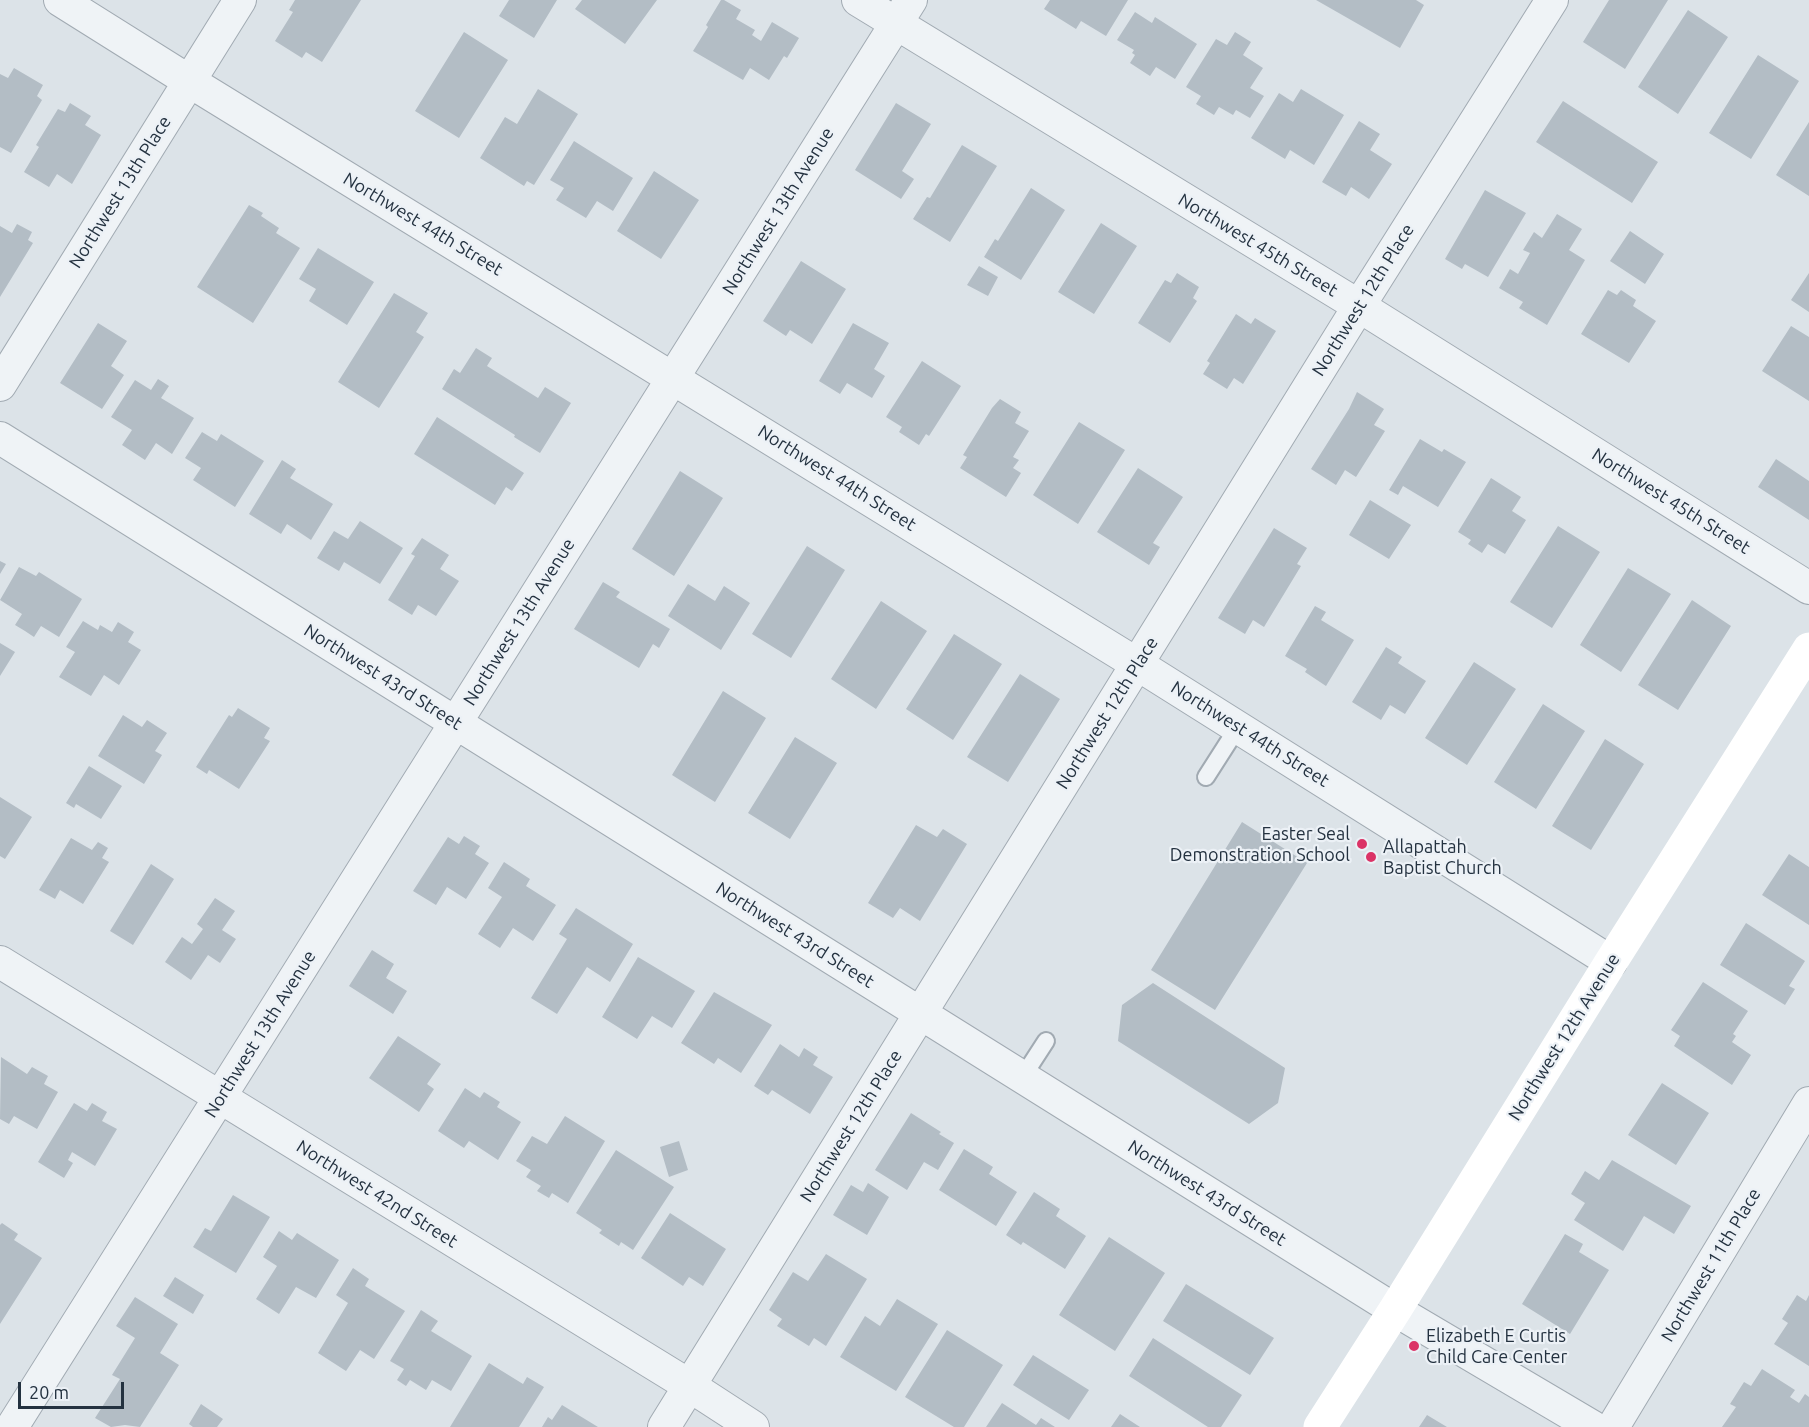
<!DOCTYPE html>
<style>
body{margin:0}
#map{position:relative;width:1809px;height:1427px;overflow:hidden;background:#dce3e8;font-family:Ubuntu,sans-serif}
canvas{display:block}
.scale{position:absolute;left:18px;top:1382px;width:106px;height:27px;box-sizing:border-box;border:3px solid #243240;border-top:0;padding-left:8px;font-size:18px;line-height:21px;white-space:nowrap;color:#243240;-webkit-text-stroke:4px #ecf1f6;paint-order:stroke}
</style>
<div id="map">
<canvas width="1809" height="1427"></canvas>
<div class="scale">20 m</div>
</div>
<script>
const g = document.querySelector('canvas').getContext('2d');
g.lineJoin = 'round';
function paint(path, color) { g.fillStyle = color; g.fill(path, 'evenodd'); }
const shape = rows => new Path2D(rows.map(r => 'M' + r).join(''));
function trace(path, color, width, dash) { g.strokeStyle = color; g.lineWidth = width; g.lineCap = dash ? 'butt' : 'round'; g.setLineDash(dash || []); g.stroke(path); }
function write(font, color, halo, rows, align = 'center') {
  g.font = font + ' Ubuntu,sans-serif'; g.lineWidth = 4.5; g.setLineDash([]); g.textBaseline = 'middle'; g.strokeStyle = halo; g.fillStyle = color; for (const [text, x, y, turn = 0] of rows) {
    g.save(); g.translate(x, y); g.rotate((+turn || 0) * Math.PI / 180); g.textAlign = isNaN(turn) ? turn : align; if (halo) g.strokeText(text, 0, 0); g.fillText(text, 0, 0); g.restore();
  }
}
paint(shape([
 [295,0,361,0,322,62,306,52,302,58,275,41,293,12,289,10],
 [509,0,557,0,534,38,499,16],
 [582,0,657,0,625,44,575,9],
 [721,0,724,0,741,10,736,19,755,30,752,35,761,41,772,22,799,38,787,58,784,56,769,80,750,68,743,80,693,51,708,27,706,25],
 [1050,0,1128,0,1106,36,1081,21,1076,29,1044,9],
 [1316,0,1416,0,1424,5,1400,48],
 [1609,0,1668,0,1625,69,1583,42],
 [1688,10,1728,37,1678,114,1638,87],
 [1135,12,1152,23,1155,17,1197,44,1175,79,1156,67,1150,76,1130,63,1135,55,1132,53,1134,50,1117,40],
 [464,32,508,60,459,138,415,111],
 [1235,32,1251,42,1243,55,1263,68,1250,88,1264,96,1250,118,1236,110,1233,115,1219,107,1214,115,1196,104,1201,96,1186,87,1216,39,1227,45],
 [1758,55,1799,81,1751,159,1709,133],
 [14,68,43,85,37,96,42,100,11,153,0,147,0,74,8,78],
 [538,89,578,114,534,185,527,181,524,186,480,158,505,117,517,124],
 [1301,89,1344,115,1314,165,1290,150,1285,159,1251,138,1279,93,1293,102],
 [1563,101,1658,162,1632,203,1536,142],
 [70,103,91,116,85,125,101,135,72,184,57,174,49,187,24,172,39,147,36,145,58,109,65,112],
 [896,103,931,124,902,171,914,179,901,199,855,170],
 [1359,121,1380,134,1370,150,1392,164,1369,199,1351,187,1346,196,1322,182],
 [1809,122,1809,196,1776,175],
 [574,141,633,178,613,211,597,201,586,218,556,200,564,188,550,180],
 [962,145,997,166,950,242,913,219,927,197,930,198],
 [654,171,699,200,661,259,617,231],
 [1031,188,1065,210,1021,280,984,257,995,239,998,241],
 [1485,190,1526,213,1488,277,1465,264,1462,269,1445,259],
 [249,205,263,213,261,216,279,228,276,233,300,248,253,323,197,287],
 [1557,214,1582,229,1569,250,1585,260,1547,325,1519,308,1523,302,1499,288,1510,269,1518,274,1530,253,1523,250,1534,232,1542,238],
 [1101,223,1137,246,1094,314,1058,292],
 [17,224,32,232,28,240,33,243,0,297,0,226,12,233],
 [1630,231,1664,254,1645,284,1610,261],
 [318,248,374,282,347,325,309,301,316,289,299,279],
 [801,261,846,289,812,344,790,330,786,336,763,321],
 [979,266,998,277,988,296,967,285],
 [1177,273,1199,287,1193,298,1197,301,1170,343,1138,323,1165,280,1171,283],
 [1809,273,1809,312,1791,300],
 [1608,290,1617,295,1621,290,1636,300,1633,306,1656,321,1629,363,1581,334],
 [394,293,428,313,416,332,424,337,379,408,338,382],
 [1236,314,1251,324,1255,318,1276,331,1243,384,1234,378,1227,389,1203,374,1210,363,1207,361],
 [98,323,127,341,111,366,124,375,102,409,60,383],
 [853,323,889,343,874,369,885,376,872,398,847,383,840,394,819,381],
 [1791,326,1809,337,1809,401,1762,371],
 [476,348,492,358,487,366,538,398,545,387,571,403,540,453,514,437,515,435,442,389,454,369,460,373],
 [922,361,961,386,929,436,926,434,919,445,899,432,902,427,886,417],
 [158,379,169,386,161,398,194,418,172,454,156,443,145,460,122,445,132,430,111,417,135,380,151,390],
 [1357,392,1384,409,1374,425,1385,431,1356,477,1345,470,1336,485,1311,469,1349,409],
 [1000,399,1021,412,1015,423,1029,431,1013,457,1019,460,1013,468,1021,473,1006,497,960,468,967,457,963,455,992,408],
 [437,417,524,473,512,491,506,487,495,505,414,454],
 [1079,422,1125,450,1078,524,1033,495],
 [202,432,217,441,221,434,264,461,235,507,193,480,201,468,185,458],
 [1420,439,1442,452,1444,449,1466,462,1438,507,1403,486,1398,495,1389,490],
 [1776,459,1809,481,1809,520,1758,487],
 [282,460,296,469,290,478,333,504,311,540,287,524,281,534,249,514],
 [1138,468,1183,497,1153,543,1160,547,1149,565,1097,532],
 [680,471,723,498,674,576,632,549],
 [1491,478,1521,497,1512,511,1526,520,1505,554,1488,544,1482,553,1468,544,1471,540,1458,532],
 [1370,500,1411,525,1389,559,1349,535],
 [360,521,403,548,380,584,344,562,339,571,317,558,334,531,348,539],
 [1558,526,1600,552,1552,628,1510,602],
 [1274,528,1307,548,1297,564,1301,566,1264,627,1253,620,1245,634,1218,618],
 [422,538,449,555,440,569,459,581,436,616,418,605,412,615,388,600,415,556,411,554],
 [807,546,845,570,791,658,752,634],
 [0,561,6,564,0,574],
 [19,567,36,576,39,572,82,599,59,637,41,626,34,637,25,631,15,625,22,614,0,600],
 [1628,568,1671,594,1621,672,1580,645],
 [603,582,620,592,616,597,670,629,659,648,653,644,639,668,574,629],
 [688,584,715,601,724,586,750,603,721,650,668,616],
 [1692,600,1731,626,1678,710,1638,685],
 [881,601,927,631,876,709,831,679],
 [1315,606,1326,612,1321,620,1354,640,1326,686,1305,672,1307,669,1285,656],
 [83,621,98,630,100,625,112,632,118,622,134,632,128,642,141,650,119,685,104,675,91,696,59,677,75,652,66,647],
 [954,634,1002,664,953,740,906,709],
 [0,643,15,652,0,676],
 [1386,647,1402,657,1398,663,1426,681,1405,714,1390,705,1381,720,1352,702],
 [1474,662,1516,689,1467,765,1425,738],
 [1020,674,1060,699,1008,782,967,757],
 [723,691,766,718,715,802,672,775],
 [1543,704,1585,731,1536,809,1494,782],
 [238,708,270,728,264,738,270,741,239,789,209,770,207,774,196,767,229,715,232,717],
 [123,715,142,727,147,720,167,733,155,751,162,755,144,784,98,756],
 [795,737,837,763,790,839,748,813],
 [1605,739,1644,764,1591,850,1552,826],
 [89,766,122,786,101,819,76,804,74,808,66,803],
 [0,797,32,817,5,859,0,856],
 [1242,822,1307,863,1215,1010,1151,970],
 [916,825,937,837,943,829,967,844,920,921,900,908,893,918,868,903],
 [464,836,480,846,475,854,489,863,466,899,447,887,436,905,413,891,448,837,459,844],
 [71,838,92,850,98,842,108,848,102,858,109,862,83,904,60,890,55,899,39,890],
 [1789,854,1809,867,1809,925,1762,895],
 [504,862,530,879,526,886,556,905,533,941,513,928,500,948,478,934,502,897,488,888],
 [151,864,174,879,133,945,110,931],
 [215,898,235,911,222,930,236,939,220,963,208,955,191,980,165,962,182,937,192,944,203,929,197,924],
 [576,908,633,944,610,982,587,967,557,1014,531,998,567,939,559,934],
 [1746,923,1805,961,1789,986,1795,989,1785,1005,1720,965],
 [372,950,394,964,386,978,407,991,393,1014,349,986],
 [638,957,695,991,672,1028,652,1016,637,1039,602,1017],
 [1703,982,1748,1011,1733,1034,1736,1036,1732,1042,1751,1055,1732,1085,1674,1046,1680,1036,1671,1030],
 [1153,983,1285,1068,1278,1103,1249,1124,1118,1041,1122,1005],
 [714,992,772,1025,741,1073,718,1058,714,1064,681,1043],
 [398,1036,441,1064,427,1084,434,1089,419,1112,369,1078],
 [780,1044,799,1057,804,1048,818,1057,813,1065,833,1077,810,1114,772,1090,768,1095,754,1086],
 [1,1057,27,1074,32,1067,48,1076,44,1084,58,1092,37,1129,14,1116,9,1124,0,1119],
 [1662,1083,1709,1113,1676,1165,1628,1135],
 [465,1088,480,1098,484,1092,500,1102,497,1107,521,1122,498,1160,469,1141,464,1148,438,1131],
 [74,1103,87,1111,92,1103,107,1112,102,1121,117,1129,95,1166,72,1152,68,1160,73,1163,64,1178,38,1162],
 [911,1113,941,1132,939,1134,954,1143,938,1170,924,1162,907,1190,875,1170],
 [565,1116,605,1141,568,1203,552,1193,549,1198,537,1191,541,1186,526,1177,531,1170,516,1161,532,1136,547,1144],
 [679,1141,688,1170,669,1177,660,1147],
 [964,1149,993,1167,989,1174,1017,1192,996,1226,939,1190],
 [616,1150,674,1187,633,1250,621,1242,619,1246,599,1233,602,1230,576,1213],
 [1612,1160,1691,1206,1674,1234,1644,1216,1623,1251,1574,1220,1585,1203,1571,1194,1585,1171,1599,1180],
 [868,1183,889,1197,867,1235,833,1215,851,1185,863,1192],
 [1034,1192,1060,1209,1056,1216,1086,1236,1065,1269,1023,1242,1021,1245,1006,1235],
 [233,1195,270,1217,236,1273,193,1247,205,1228,211,1231],
 [670,1213,726,1249,703,1286,689,1277,683,1286,641,1258],
 [2,1223,18,1234,14,1240,42,1258,0,1324,0,1225],
 [279,1231,292,1240,297,1233,339,1260,316,1298,296,1287,279,1314,256,1299,277,1266,263,1257],
 [1565,1234,1583,1244,1579,1252,1609,1270,1570,1334,1522,1304],
 [1109,1237,1165,1273,1115,1351,1059,1315],
 [826,1254,867,1279,826,1346,814,1338,809,1346,777,1326,782,1319,769,1310,793,1272,808,1281],
 [353,1268,369,1279,365,1286,405,1311,374,1359,360,1350,346,1371,318,1353,348,1303,336,1295],
 [175,1277,204,1295,193,1314,163,1296],
 [1186,1284,1274,1338,1250,1375,1163,1321],
 [1797,1295,1806,1301,1809,1295,1809,1366,1774,1344,1788,1323,1782,1319],
 [135,1297,178,1324,160,1353,179,1365,140,1427,125,1425,111,1427,95,1418,120,1379,112,1375,135,1338,116,1326],
 [897,1299,938,1324,896,1391,840,1357,865,1316,880,1326],
 [421,1310,438,1321,431,1331,472,1356,451,1391,432,1380,426,1390,410,1380,406,1386,397,1380,404,1369,390,1361],
 [947,1330,1003,1365,964,1427,954,1427,905,1397],
 [1153,1338,1242,1395,1221,1427,1208,1427,1129,1376],
 [1033,1355,1089,1390,1069,1420,1013,1385],
 [489,1363,523,1384,527,1377,544,1387,519,1427,450,1427],
 [1762,1369,1795,1390,1790,1397,1799,1403,1805,1394,1809,1397,1809,1427,1722,1427,1736,1407,1730,1404,1744,1382,1751,1386],
 [1002,1403,1036,1425,1041,1418,1055,1427,986,1427],
 [201,1404,223,1419,217,1427,193,1427,189,1424],
 [562,1405,598,1427,542,1427,548,1417,552,1420],
 [1120,1414,1140,1427,1111,1427],
 [1427,1415,1447,1427,1419,1427]
]), '#b3bdc5');
const service = shape([
 [1206,777,1238,727],
 [1022,1078,1046,1041]
]);
const minor = shape([
 [60,0,189,81,1137,664,1611,962],
 [858,0,1359,306,1809,588],
 [0,385,240,0],
 [0,438,1395,1310,1593,1427],
 [0,962,690,1386,753,1427],
 [12,1427,911,0],
 [664,1427,1359,306,1552,0],
 [1613,1427,1809,1103]
]);
trace(service, '#a1aab2', 20);
trace(minor, '#a1aab2', 34);
trace(service, '#eff3f6', 16);
trace(minor, '#eff3f6', 32);
trace(shape([
 [1320,1427,1395,1310,1611,962,1809,649]
]), '#fff', 33);
for (const [x, y, r, color] of [
 [1362,844,6,"#db3366"],
 [1371,857,6,"#db3366"],
 [1414,1346,6,"#db3366"]
]) { const dot = new Path2D(); dot.arc(x, y, r, 0, 2 * Math.PI); g.fillStyle = color; g.fill(dot); trace(dot, '#ecf1f6', 2); }
write('18px', '#243240', '#ecf1f6', [
 ["Northwest 13th Place",120,192,-58],
 ["Northwest 13th Avenue",778,211,-58],
 ["Northwest 44th Street",423,224,31],
 ["Northwest 45th Street",1258,245,31],
 ["Northwest 12th Place",1363,300,-58],
 ["Northwest 44th Street",837,478,32],
 ["Northwest 45th Street",1671,501,32],
 ["Northwest 13th Avenue",519,622,-58],
 ["Northwest 43rd Street",383,677,32],
 ["Northwest 12th Place",1107,713,-58],
 ["Northwest 44th Street",1250,734,32],
 ["Northwest 43rd Street",795,935,32],
 ["Northwest 13th Avenue",260,1034,-58],
 ["Northwest 12th Avenue",1564,1037,-58],
 ["Northwest 12th Place",851,1126,-58],
 ["Northwest 43rd Street",1207,1193,32],
 ["Northwest 42nd Street",377,1194,32],
 ["Northwest 11th Place",1711,1265,-59]
]);
write('18px', '#243240', '#ecf1f6', [
 ["Easter Seal",1350,834,"right"],
 ["Demonstration School",1350,855,"right"],
 ["Allapattah",1383,847],
 ["Baptist Church",1383,868],
 ["Elizabeth E Curtis",1426,1336],
 ["Child Care Center",1426,1357]
], 'left');
</script>
